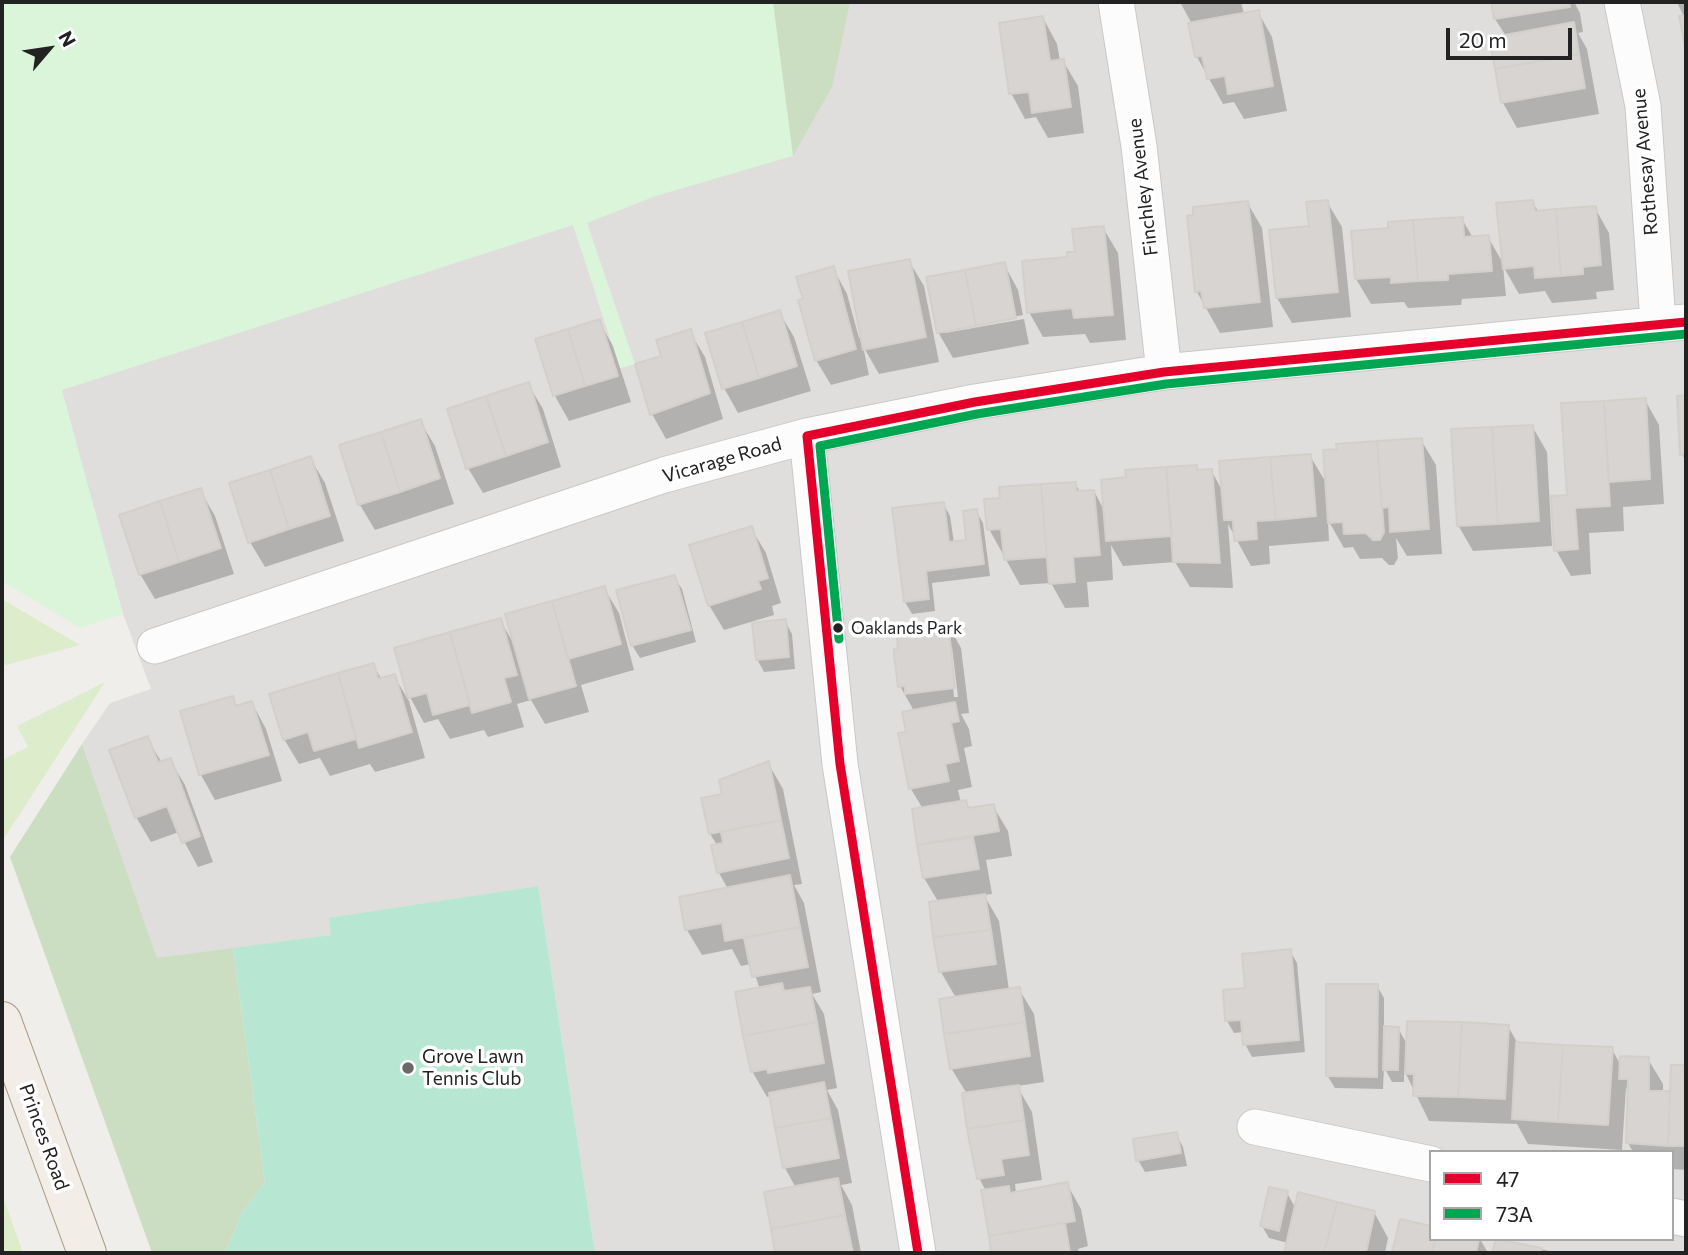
<!DOCTYPE html>
<style>
body{margin:0}
#map{position:relative;width:1688px;height:1255px;overflow:hidden;background:#f0eeeb;font-family:Commissioner,sans-serif}
canvas{display:block}
.frame{position:absolute;inset:0;border:4px solid #222;pointer-events:none}
.legend{position:absolute;left:1429px;top:1150px;width:245px;height:91px;box-sizing:border-box;background:#fff;border:2px solid #a7a7a7;margin:0;padding:9px 12px;list-style:none;font-size:21px;color:#222}
.legend li{display:flex;align-items:center;gap:14px;height:35px}
.legend b{width:35px;border:2px solid #a7a7a7}
.north{position:absolute;left:14px;top:14px;width:70px;height:70px;-webkit-text-stroke:5px #fff;paint-order:stroke;rotate:61deg;font-size:19px;font-weight:700;line-height:28px;text-align:center;color:#222}
.north::after{content:'';display:block;margin:auto;width:24px;height:32px;background:#222;clip-path:polygon(50% 0,100% 100%,50% 72%,0 100%)}
.scale{position:absolute;left:1446px;top:28px;width:126px;height:32px;box-sizing:border-box;border:4px solid #222;border-top:0;padding-left:9px;font-size:21px;line-height:24px;white-space:nowrap;color:#222;-webkit-text-stroke:5px #fff;paint-order:stroke}
</style>
<div id="map">
<canvas width="1688" height="1255"></canvas>
<div class="frame"></div>
<ul class="legend">
<li><b style="height:9px;background:#e4002b"></b>47</li>
<li><b style="height:9px;background:#00a651"></b>73A</li>
</ul>
<div class="north">N</div>
<div class="scale">20 m</div>
</div>
<script>
const g = document.querySelector('canvas').getContext('2d');
g.lineJoin = 'round';
function paint(path, color) { g.fillStyle = color; g.fill(path, 'evenodd'); }
const shape = rows => new Path2D(rows.map(r => 'M' + r).join(''));
function trace(path, color, width, dash) { g.strokeStyle = color; g.lineWidth = width; g.lineCap = dash ? 'butt' : 'round'; g.setLineDash(dash || []); g.stroke(path); }
function write(font, color, halo, rows, align = 'center') {
  g.font = font + ' Commissioner,sans-serif'; g.lineWidth = 7; g.setLineDash([]); g.textBaseline = 'middle'; g.strokeStyle = halo; g.fillStyle = color; for (const [text, x, y, turn = 0] of rows) {
    g.save(); g.translate(x, y); g.rotate((+turn || 0) * Math.PI / 180); g.textAlign = isNaN(turn) ? turn : align; if (halo) g.strokeText(text, 0, 0); g.fillText(text, 0, 0); g.restore();
  }
}
paint(shape([
 [773,2,1686,2,1686,1253,595,1253,538,886,329,919,332,935,157,959,82,744,110,703,151,689,123,614,61,390,573,224,620,368,634,364,587,223,653,197],
 [1431,1152,1672,1152,1672,1239,1431,1239]
]), '#dfdedc');
paint(shape([
 [2,599,80,645,2,666],
 [105,682,3,840,2,760,28,747,17,726],
 [2,1194,23,1253,2,1253]
]), '#ddeccb');
paint(shape([
 [669,2,850,2,832,87,793,156,653,197,587,223],
 [82,744,157,958,233,948,265,1182,242,1213,225,1253,152,1253,10,857]
]), '#cbdec1');
paint(shape([
 [2,2,773,2,793,156,653,197,587,223,635,364,627,366,620,368,573,225,62,390,123,614,80,628,2,581]
]), '#daf5da');
paint(shape([
 [538,886,595,1253,225,1253,242,1213,265,1182,233,948,331,935,329,918]
]), '#b7e6d2');
paint(shape([
 [1180,2,1241,2,1244,14,1258,12,1272,37,1287,111,1244,119,1234,102,1223,104,1197,57,1192,24],
 [1493,2,1574,2,1580,13,1583,32,1578,33,1587,49,1599,114,1517,128,1503,103,1491,39,1506,36,1495,19],
 [1677,2,1686,2,1686,43,1684,17],
 [1043,18,1057,44,1060,61,1063,61,1078,86,1084,133,1048,138,1036,117,1025,119,1011,93],
 [1247,202,1262,228,1273,327,1220,333,1197,292],
 [1327,202,1342,227,1351,317,1292,323,1277,298,1271,232,1311,228],
 [1532,202,1539,212,1595,208,1609,233,1614,290,1596,292,1597,299,1552,303,1545,291,1519,294,1503,266,1506,296,1462,299,1461,305,1408,308,1404,302,1371,304,1356,279,1462,219,1473,238,1488,237,1504,265],
 [1103,228,1118,253,1126,340,1090,343,1085,334,1043,337,1029,312,1069,258],
 [909,261,924,286,939,362,879,374,863,346,869,375,831,385,816,360,805,301,833,268,847,294,859,338,862,337],
 [1004,264,1018,290,1023,315,945,330,945,333,1024,319,1029,344,953,358,938,332],
 [779,312,794,337,811,391,738,413,724,388],
 [599,321,613,346,631,402,569,421,555,396,538,340],
 [690,332,705,357,723,419,666,439,652,414],
 [528,384,543,409,561,467,483,493,468,468],
 [1678,397,1686,397,1686,462,1682,454],
 [1645,400,1659,425,1664,504,1623,507,1624,531,1589,533,1591,574,1571,576,1556,550,1569,497,1563,405],
 [420,421,435,446,454,504,375,530,360,505,341,447],
 [1532,426,1547,452,1552,546,1473,551,1458,525],
 [1421,440,1436,465,1442,554,1407,556,1396,538,1398,558,1394,565,1389,565,1382,558,1360,559,1353,547,1344,548,1328,520,1329,541,1269,546,1270,564,1251,566,1228,524,1233,588,1190,587,1175,562,1123,566,1111,545,1113,580,1087,582,1089,607,1065,608,1051,583,1020,585,989,529,1001,499,1075,483,1080,492,1094,491,1105,512,1196,466,1199,471,1211,470,1223,492,1310,456,1327,484],
 [310,458,325,483,344,541,265,567,250,542],
 [200,490,215,516,234,574,155,599,140,574],
 [943,503,950,516,954,543,968,542,976,511,983,523,990,576,932,583,935,611,912,614,905,602,894,510],
 [751,528,766,553,781,603,772,606,774,615,724,630,709,605],
 [674,577,682,589,696,642,640,658,632,645],
 [604,588,619,613,634,670,581,685,589,712,545,724,531,700,517,704,524,727,488,737,484,730,450,739,438,719,424,723,410,697,500,620,514,644],
 [785,621,792,634,795,669,764,672,757,659],
 [947,623,961,648,969,713,961,714,969,729,972,746,964,748,972,787,958,790,961,803,966,802,970,809,993,806,1008,831,1012,856,986,860,992,894,984,895,999,921,1009,990,1019,989,1034,1014,1044,1082,1017,1086,1032,1112,1042,1180,1015,1184,1016,1193,1067,1184,1081,1209,1088,1246,1078,1249,1079,1253,993,1253,983,1192,986,1191,979,1178,967,1094,951,1068,956,998,941,972,939,903,924,878,914,810,923,809,911,789,908,733,914,711,900,686],
 [949,647,952,647,958,697,954,697],
 [373,665,382,680,394,676,409,701,425,758,375,772,370,764,330,776,320,758,299,764,284,739,271,695],
 [232,698,238,707,252,703,266,729,282,781,215,800,201,775,183,712],
 [147,738,162,763,170,760,185,785,213,862,198,867,179,832,151,842,136,817],
 [768,763,783,789,802,884,794,885,804,903,821,992,812,994,824,1014,837,1088,827,1090,838,1110,852,1183,841,1185,852,1205,861,1253,777,1253,766,1193,796,1188,785,1168,771,1096,767,1097,752,1071,760,989,751,964,741,966,732,949,702,955,687,930,681,898,728,889,719,873,717,845,710,834,724,795],
 [1290,951,1297,963,1305,1052,1252,1057,1245,1044,1244,1032,1234,1033,1227,1021,1225,992,1247,990],
 [1377,986,1384,998,1384,1028,1398,1028,1408,1046,1508,1026,1518,1044,1612,1049,1621,1066,1648,1059,1663,1084,1663,1093,1672,1093,1672,1067,1686,1067,1686,1170,1672,1169,1672,1152,1633,1152,1628,1143,1629,1094,1626,1087,1622,1150,1528,1144,1517,1124,1429,1121,1404,1070,1404,1082,1392,1082,1384,1067,1383,1089,1335,1088,1327,1075],
 [1176,1134,1183,1147,1187,1166,1145,1172,1138,1160],
 [1287,1193,1296,1209,1374,1212,1388,1238,1385,1253,1285,1253,1288,1243,1269,1238,1262,1226],
 [1401,1221,1431,1239,1480,1239,1488,1253,1394,1253],
 [1497,1239,1558,1253,1494,1253]
]), '#0003');
const building = shape([
 [1491,2,1569,2,1570,7,1494,19,1491,2],
 [1259,10,1273,86,1228,94,1225,76,1207,79,1202,56,1195,57,1188,23,1259,10],
 [1686,15,1686,47,1685,47,1679,16,1686,15],
 [1043,16,1050,61,1064,59,1071,107,1032,113,1029,92,1009,94,999,23,1043,16],
 [1574,22,1579,54,1495,69,1489,38,1574,22],
 [1579,54,1585,88,1501,103,1495,69,1579,54],
 [1328,200,1338,292,1276,298,1269,230,1309,226,1306,202,1328,200],
 [1533,200,1535,211,1556,209,1561,276,1535,278,1534,266,1503,269,1496,203,1533,200],
 [1248,201,1260,302,1204,308,1201,291,1195,292,1187,216,1193,215,1193,207,1248,201],
 [1596,206,1601,265,1583,267,1583,274,1561,276,1556,209,1596,206],
 [1463,217,1464,237,1489,235,1492,271,1448,274,1448,280,1418,281,1413,220,1463,217],
 [1413,220,1418,281,1391,283,1391,277,1355,279,1351,231,1388,228,1388,222,1413,220],
 [1104,226,1113,315,1074,318,1072,308,1027,313,1022,261,1067,257,1067,252,1075,252,1072,229,1104,226],
 [910,259,926,337,863,350,848,271,910,259],
 [1005,262,1016,318,976,326,965,270,1005,262],
 [834,266,856,349,815,361,798,300,803,299,796,277,834,266],
 [965,270,976,326,937,333,926,277,965,270],
 [780,310,797,366,759,378,742,322,780,310],
 [600,319,618,376,585,386,568,329,600,319],
 [742,322,759,378,722,389,705,333,742,322],
 [568,329,585,386,553,396,535,339,568,329],
 [691,329,710,393,650,415,635,364,661,356,656,340,691,329],
 [529,382,548,442,506,456,486,396,529,382],
 [1686,395,1686,454,1680,455,1677,396,1686,395],
 [486,396,506,456,466,469,447,409,486,396],
 [1646,398,1650,479,1609,482,1604,401,1646,398],
 [1604,401,1610,506,1575,508,1578,549,1554,551,1551,496,1567,495,1561,403,1604,401],
 [421,419,440,478,400,492,381,432,421,419],
 [1533,425,1539,521,1498,524,1492,427,1533,425],
 [1492,427,1498,524,1457,526,1451,429,1492,427],
 [381,432,400,492,358,505,339,445,381,432],
 [1422,438,1429,529,1390,532,1389,507,1382,508,1377,441,1422,438],
 [1377,441,1384,532,1380,540,1373,540,1366,533,1344,534,1343,522,1328,523,1323,450,1337,449,1336,444,1377,441],
 [1311,454,1316,516,1276,520,1270,457,1311,454],
 [311,456,330,516,289,529,270,470,311,456],
 [1270,457,1276,520,1256,521,1257,539,1234,541,1233,520,1224,520,1219,461,1270,457],
 [1197,465,1197,470,1212,469,1220,563,1173,562,1166,467,1197,465],
 [1166,467,1172,536,1106,541,1101,480,1126,477,1125,470,1166,467],
 [270,470,289,529,248,543,229,483,270,470],
 [1076,482,1076,491,1094,490,1100,555,1073,557,1075,582,1049,584,1041,484,1076,482],
 [1041,484,1047,557,1004,560,1001,529,987,530,984,499,1000,498,999,487,1041,484],
 [201,488,221,548,179,562,160,501,201,488],
 [160,501,179,562,139,575,119,515,160,501],
 [944,502,949,542,966,540,963,511,977,509,984,564,926,571,929,599,904,602,892,508,944,502],
 [752,526,768,578,758,581,761,589,708,606,689,545,752,526],
 [675,575,691,630,631,646,616,590,675,575],
 [605,586,621,644,568,659,552,601,605,586],
 [552,601,576,686,529,699,505,614,552,601],
 [501,618,517,675,504,678,511,702,472,713,450,632,501,618],
 [786,619,789,657,756,660,752,623,786,619],
 [948,621,955,688,905,694,905,686,898,687,894,655,894,649,898,648,896,627,948,621],
 [450,632,470,705,433,715,427,693,408,698,394,648,450,632],
 [374,663,378,679,395,674,412,732,359,748,338,673,374,663],
 [338,673,356,739,314,751,308,732,283,740,269,694,338,673],
 [233,696,236,706,252,701,269,755,199,775,180,711,233,696],
 [955,702,959,721,951,723,959,761,945,764,949,781,909,789,898,733,906,732,902,712,955,702],
 [148,736,158,762,171,758,200,836,182,843,167,806,135,818,109,750,148,736],
 [769,761,781,820,709,834,701,798,722,794,719,780,769,761],
 [966,800,968,808,994,804,999,831,917,845,912,809,966,800],
 [781,820,789,858,717,873,711,845,723,843,721,832,781,820],
 [973,837,979,869,923,878,917,845,973,837],
 [790,875,800,927,725,941,722,923,685,930,679,897,790,875],
 [985,894,991,930,933,937,929,902,985,894],
 [800,927,808,967,752,977,744,938,800,927],
 [991,930,996,964,939,972,933,937,991,930],
 [1291,949,1299,1040,1243,1045,1241,1020,1225,1021,1223,990,1245,988,1242,954,1291,949],
 [782,983,784,991,810,987,817,1022,743,1036,735,992,782,983],
 [1326,984,1378,984,1377,1077,1326,1076,1326,984],
 [1020,987,1025,1022,944,1034,939,999,1020,987],
 [1407,1021,1462,1022,1458,1097,1413,1096,1414,1074,1405,1074,1407,1021],
 [817,1022,824,1063,768,1073,767,1069,751,1072,743,1036,817,1022],
 [1025,1022,1030,1056,950,1069,944,1034,1025,1022],
 [1462,1022,1509,1025,1505,1099,1458,1097,1462,1022],
 [1384,1026,1399,1027,1398,1070,1383,1070,1384,1026],
 [1516,1042,1563,1045,1558,1122,1512,1119,1516,1042],
 [1563,1045,1613,1047,1608,1125,1558,1122,1563,1045],
 [1620,1056,1649,1057,1649,1091,1670,1091,1668,1146,1626,1143,1628,1079,1619,1079,1620,1056],
 [1671,1065,1686,1065,1686,1146,1668,1146,1671,1065],
 [824,1082,831,1118,775,1128,769,1093,824,1082],
 [1019,1085,1024,1120,967,1129,962,1093,1019,1085],
 [831,1118,839,1158,783,1168,775,1128,831,1118],
 [1024,1120,1029,1155,1001,1159,1004,1175,977,1179,967,1129,1024,1120],
 [1177,1132,1181,1153,1136,1161,1133,1139,1177,1132],
 [838,1178,845,1215,771,1229,764,1192,838,1178],
 [1068,1182,1075,1221,989,1236,981,1190,1009,1186,1010,1193,1068,1182],
 [1269,1187,1288,1191,1279,1231,1260,1226,1269,1187],
 [1298,1192,1337,1202,1324,1253,1284,1253,1298,1192],
 [1337,1202,1375,1211,1366,1253,1324,1253,1337,1202],
 [845,1215,853,1253,775,1253,771,1229,845,1215],
 [1400,1219,1431,1226,1431,1239,1435,1239,1432,1253,1392,1253,1400,1219],
 [1065,1223,1070,1253,991,1253,989,1236,1065,1223],
 [1435,1239,1479,1239,1476,1253,1432,1253,1435,1239],
 [1496,1239,1542,1248,1541,1253,1492,1253,1496,1239]
]);
paint(building, '#d7d4d2');
trace(building, '#d3d0cc', 2);
const minor = shape([
 [1116,2,1139,146,1164,372],
 [1622,2,1643,106,1658,323],
 [807,436,840,764,918,1253],
 [155,646,664,475,807,436,975,402,1164,372,1686,322],
 [1255,1127,1431,1164],
 [1672,1216,1686,1219]
]);
const primary = shape([
 [2,1021,87,1253]
]);
trace(minor, '#c9c8c7', 37);
trace(primary, '#a79c86', 40);
trace(minor, '#fdfcfc', 35);
trace(primary, '#f3ede7', 38);
trace(shape([
 [807,436,975,402,1164,372,1686,322],
 [807,436,840,764,918,1253]
]), '#e4002b', 9);
trace(shape([
 [839,639,820,446,977,414,1166,384,1686,334]
]), '#00a651', 9);
for (const [x, y, r, color] of [
 [838,628,6,"#222"],
 [408,1068,7,"#6a6968"]
]) { const dot = new Path2D(); dot.arc(x, y, r, 0, 2 * Math.PI); g.fillStyle = color; g.fill(dot); trace(dot, '#fff', 2.5); }
write('17px', '#222', '#fff', [
 ["Oaklands Park",851,628]
], 'left');
write('19px', '#222', '#fff', [
 ["Rothesay Avenue",1645,162,-95],
 ["Finchley Avenue",1143,187,-97],
 ["Vicarage Road",722,460,-16],
 ["Princes Road",44,1137,70]
]);
write('19px', '#222', '#fff', [
 ["Grove Lawn",422,1057],
 ["Tennis Club",422,1079]
], 'left');
</script>
